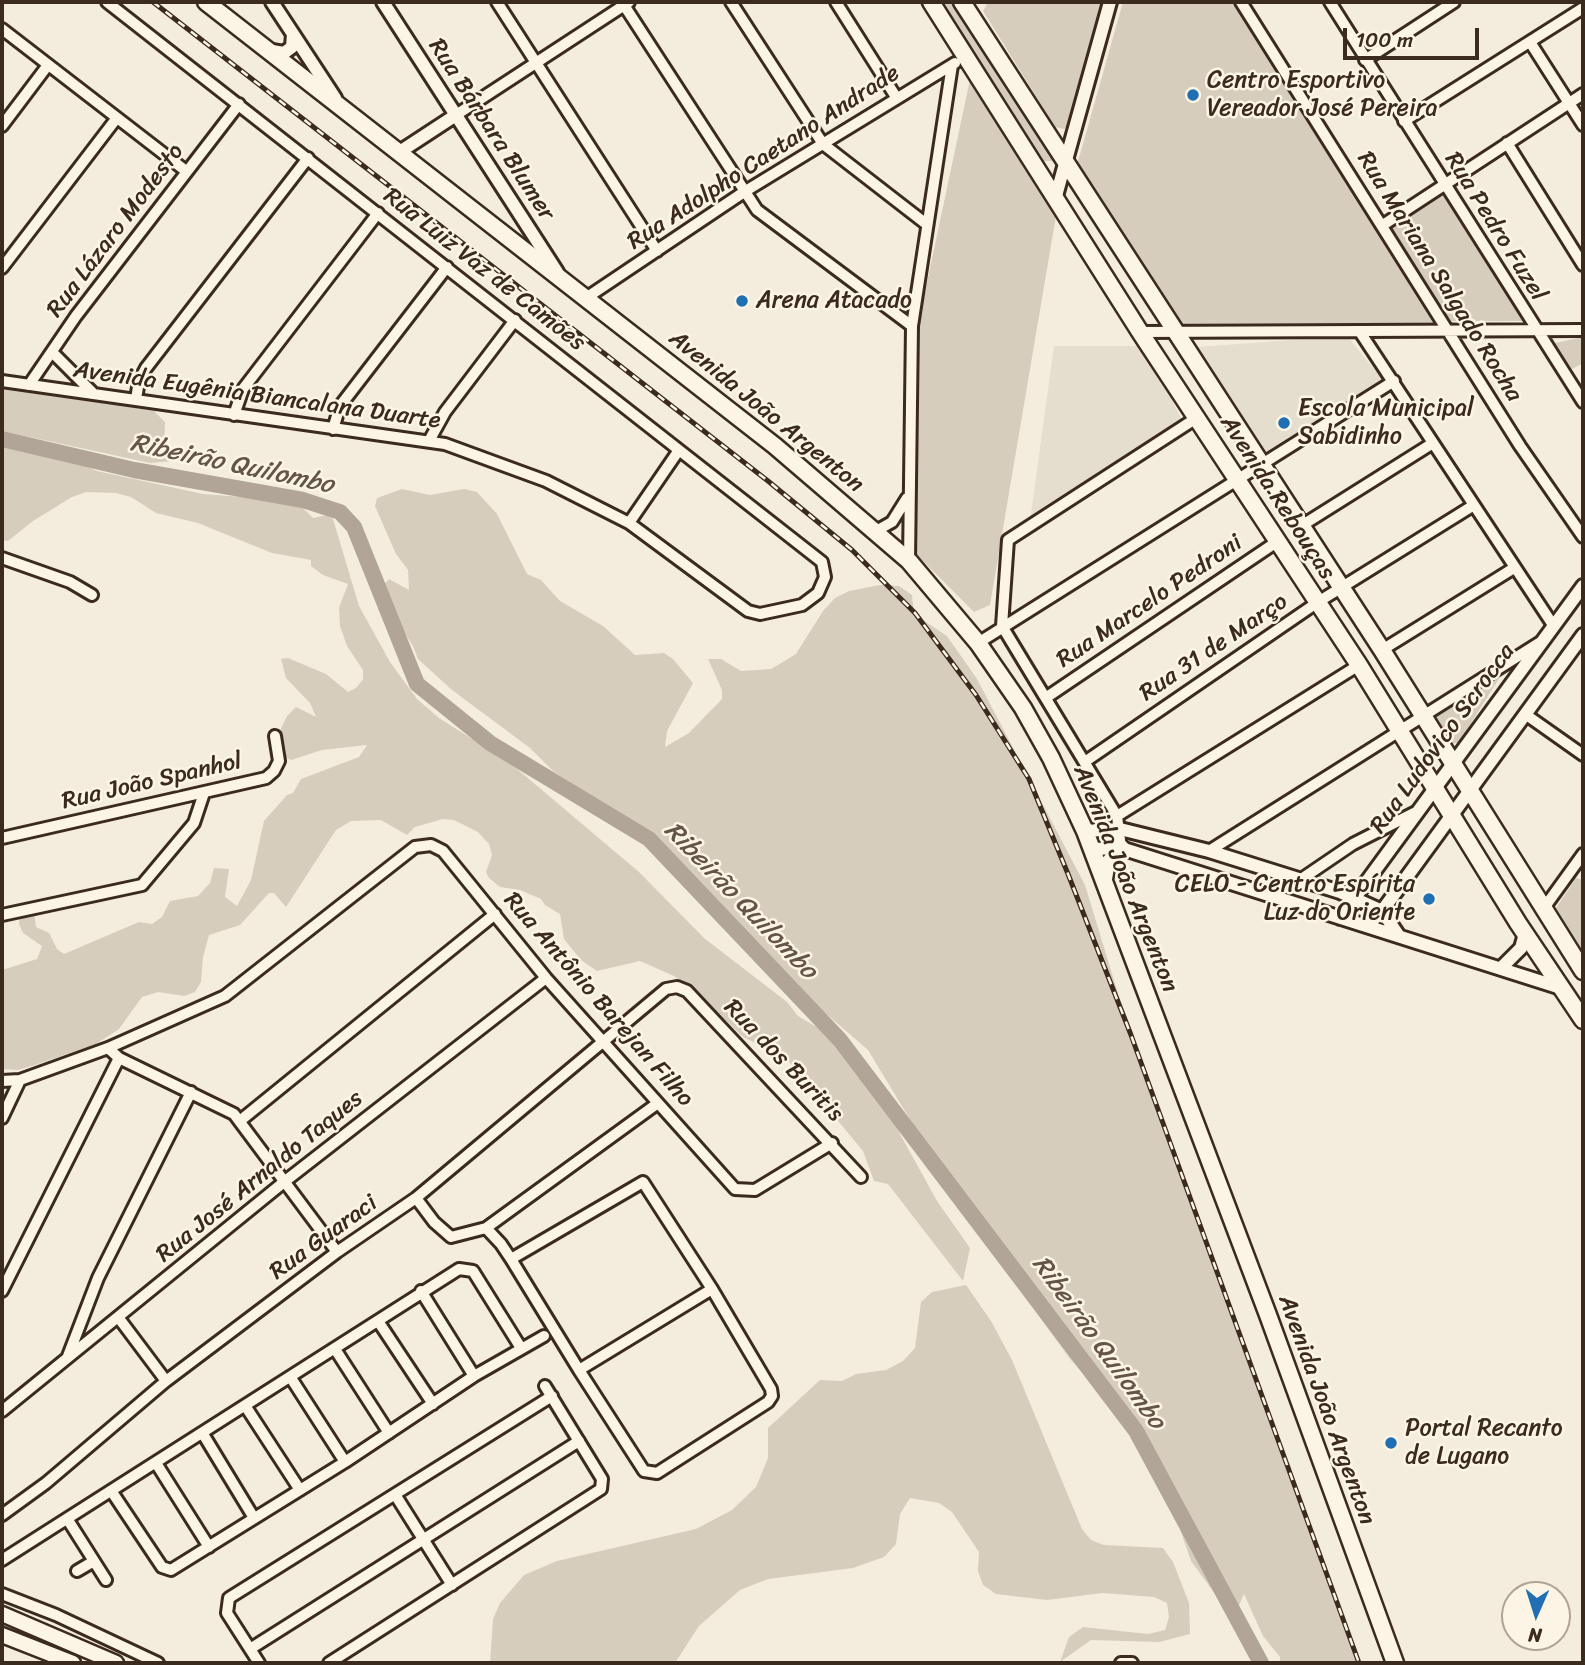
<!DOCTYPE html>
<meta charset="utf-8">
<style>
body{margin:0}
#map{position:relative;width:1585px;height:1665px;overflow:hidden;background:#f4eddd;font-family:Sriracha,sans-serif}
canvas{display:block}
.frame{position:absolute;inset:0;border:4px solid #3b2a1e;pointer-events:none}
.north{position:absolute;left:1501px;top:1581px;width:70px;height:70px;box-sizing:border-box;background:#fcf5e5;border:2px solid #afa495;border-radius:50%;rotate:183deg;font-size:19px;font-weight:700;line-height:28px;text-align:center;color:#3b2a1e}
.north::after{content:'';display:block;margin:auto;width:24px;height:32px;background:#1f6fb2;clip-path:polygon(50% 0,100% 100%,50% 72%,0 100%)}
.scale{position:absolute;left:1343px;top:28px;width:136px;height:32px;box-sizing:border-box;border:4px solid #3b2a1e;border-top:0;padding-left:9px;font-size:21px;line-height:24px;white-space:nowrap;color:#3b2a1e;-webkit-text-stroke:5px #fcf5e5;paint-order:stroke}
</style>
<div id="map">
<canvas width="1585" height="1665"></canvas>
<div class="frame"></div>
<div class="north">N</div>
<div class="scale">100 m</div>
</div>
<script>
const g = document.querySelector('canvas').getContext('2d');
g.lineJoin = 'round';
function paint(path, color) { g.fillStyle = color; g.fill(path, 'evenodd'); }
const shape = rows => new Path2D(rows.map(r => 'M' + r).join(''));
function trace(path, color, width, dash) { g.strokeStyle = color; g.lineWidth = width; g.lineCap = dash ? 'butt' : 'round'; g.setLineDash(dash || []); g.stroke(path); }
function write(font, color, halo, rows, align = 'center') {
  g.font = font + ' Sriracha,sans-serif'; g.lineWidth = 5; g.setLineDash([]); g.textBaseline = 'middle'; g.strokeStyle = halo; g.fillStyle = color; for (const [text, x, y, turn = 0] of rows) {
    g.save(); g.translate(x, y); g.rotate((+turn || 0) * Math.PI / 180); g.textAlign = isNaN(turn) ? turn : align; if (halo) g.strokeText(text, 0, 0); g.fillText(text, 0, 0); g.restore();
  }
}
paint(shape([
 [1347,336,1386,384,1265,461,1197,347],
 [1054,346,1144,346,1182,420,1030,521]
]), '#e5ddce');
paint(shape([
 [946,2,956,2,1054,153,1055,161,1041,161,943,9],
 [988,2,1105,2,1099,14,1069,125,1064,129,1055,127,983,11],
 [1123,2,1232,2,1433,323,1180,324,1077,165],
 [972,70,1058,204,990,605,974,612,916,554,915,339],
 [1439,188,1526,321,1451,321,1388,227],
 [1583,337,1583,363,1572,369,1555,343],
 [2,385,154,411,165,422,164,451,173,461,150,463,2,431],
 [2,443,44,446,97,471,203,494,296,501,313,518,327,515,333,519,359,606,390,662,417,699,439,718,510,763,639,872,704,938,787,1002,798,1016,832,1036,859,1063,897,1120,900,1134,937,1201,970,1248,963,1281,888,1184,874,1181,863,1151,785,1057,743,1037,697,992,674,976,640,961,597,971,581,960,564,939,560,914,545,905,541,899,520,890,500,887,489,878,486,872,492,855,489,844,478,832,454,820,443,819,415,827,407,835,381,820,351,821,336,830,286,907,274,893,269,893,240,925,209,935,203,957,201,982,195,992,184,996,158,992,142,997,119,1029,96,1044,35,1065,18,1070,2,1069,2,970,37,959,42,946,23,933,19,924,20,916,34,911,36,927,49,933,57,949,64,954,139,922,152,924,162,917,170,901,198,896,210,883,214,868,229,869,225,897,237,906,251,880,264,821,287,795,293,793,301,779,359,757,367,745,322,750,291,760,278,754,275,741,287,716,296,707,316,717,310,703,286,678,281,659,288,658,326,674,348,692,356,688,363,679,363,670,347,646,340,626,339,608,348,584,323,575,311,566,311,560,272,553,198,523,156,513,131,497,116,493,86,492,72,497,33,521,8,541,2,540],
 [402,489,430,495,464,489,477,492,497,514,527,574,541,580,560,601,603,626,635,655,664,653,673,659,693,683,667,731,665,747,689,733,722,699,722,690,708,659,721,659,741,671,771,669,796,654,823,611,835,598,849,591,880,585,899,586,912,595,914,614,947,636,977,679,1085,885,1119,997,1360,1663,1280,1663,1280,1657,1263,1636,1244,1594,1238,1608,1230,1609,1223,1605,1191,1561,1181,1532,1178,1508,1165,1479,1121,1415,1070,1359,978,1232,868,1050,816,1005,802,998,701,899,632,824,553,771,530,748,452,690,418,659,413,646,376,589,379,590,389,579,409,590,408,570,396,554,375,506,377,498],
 [1507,666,1459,742,1447,746,1429,717],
 [1576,878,1583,880,1583,956,1556,908],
 [966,1285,991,1321,1012,1360,1082,1529,1091,1540,1104,1545,1163,1548,1173,1562,1189,1603,1190,1634,1159,1642,1091,1640,1060,1662,1069,1637,1083,1627,1148,1634,1165,1630,1169,1617,1167,1603,1154,1597,1102,1593,1047,1600,996,1594,983,1585,978,1571,979,1552,952,1512,939,1503,910,1498,900,1514,896,1544,884,1557,853,1568,768,1579,740,1590,699,1626,675,1663,490,1663,493,1619,500,1603,524,1575,557,1561,696,1529,732,1510,756,1487,768,1458,768,1428,820,1380,842,1381,856,1374,886,1370,903,1361,915,1348,921,1302,932,1292]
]), '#d6cdbd');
trace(shape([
 [2,439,134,470,303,500,340,512,354,527,417,684,490,743,649,839,840,1040,1136,1431,1261,1663]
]), '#b0a596', 16);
const minor = shape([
 [497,2,657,251],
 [622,2,757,210,912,326],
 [731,2,823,144,925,223],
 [836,2,896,97],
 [1241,2,1520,446,1583,537],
 [1330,2,1583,402],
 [2,29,186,171],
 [1530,42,1583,125],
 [1365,60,1454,2],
 [456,115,629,2],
 [1404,121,1583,8],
 [2,126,48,65],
 [1507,143,1583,265],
 [1383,225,1583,94],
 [2,268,116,119],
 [586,298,744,192,955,63],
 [1140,332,1583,330],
 [1360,332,1553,625],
 [53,353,93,393],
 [2,381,445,444,546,481,629,523,748,611,760,614,802,605,818,593,825,577,822,562,107,2],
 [29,385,76,316,239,104],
 [136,399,139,381,146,368,308,158],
 [234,415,243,389,378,213],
 [333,429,340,406,447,267],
 [429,441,445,412,515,320],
 [629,523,679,450],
 [1301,526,1433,443],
 [876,531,892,522,907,498],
 [2,558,70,582,92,595],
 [909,561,912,326,952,65],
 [978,643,1394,381],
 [1382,650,1514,568],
 [1047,697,1278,541],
 [1525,714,1583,755],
 [1086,761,1318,602,1474,505],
 [1117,816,1359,665],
 [2,838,266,778,274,771,279,761,275,736],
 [1121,848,1117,816,1002,626,1008,540,1198,417],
 [1209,851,1539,643],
 [1300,880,1353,844,1414,813],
 [1544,908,1583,854],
 [2,915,142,885,194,823,204,793],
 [108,1048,119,1058,234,1114,337,1252],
 [2,1081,20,1080,108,1048,225,996,415,847,431,845,443,851,546,978,735,1189,755,1190,832,1143],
 [2,1118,20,1080],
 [241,1120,495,914],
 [416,1198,434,1222,451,1237,486,1228,658,1103],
 [486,1228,501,1244,511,1259,579,1370,644,1471,657,1473,768,1402,772,1396,771,1389,712,1289,643,1182,511,1259],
 [2,1291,119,1058],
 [421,1291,474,1376],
 [118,1317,166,1381],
 [378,1321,433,1404],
 [335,1349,389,1433],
 [68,1356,98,1278,191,1092],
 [579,1370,712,1289],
 [291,1378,345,1462],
 [246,1407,300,1490],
 [2,1411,284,1182,546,978],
 [203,1434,254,1518],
 [156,1463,209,1547],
 [112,1492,162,1567,171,1570,345,1462,474,1376,544,1336],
 [396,1496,452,1585],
 [2,1515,46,1483,166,1381,337,1252,416,1198,666,989,677,987,687,991,861,1177],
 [68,1520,106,1580],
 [2,1560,459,1269,473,1271,521,1348],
 [77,1571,94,1561],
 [2,1594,56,1615,158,1663],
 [250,1649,579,1441],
 [259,1663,227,1613,229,1598,552,1396],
 [329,1663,601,1489,602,1479,545,1386],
 [1121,1663,1132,1663]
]);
const tertiary = shape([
 [272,2,335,98],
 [383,2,557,272],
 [272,51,284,53,292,47,293,34],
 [398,153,456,115],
 [1056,196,1110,2],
 [1085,831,1120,829,1209,851,1340,892,1382,911,1399,936],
 [1093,849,1121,848,1561,988],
 [1340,918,1583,586],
 [1367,926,1382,911,1583,635],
 [1501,968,1521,948,1525,934]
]);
const secondary = shape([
 [2,1614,116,1663],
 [2,1635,73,1663]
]);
const primary = shape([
 [206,2,775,446,909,561,978,643,1023,708,1051,758,1085,831,1268,1315,1395,1663],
 [931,2,1140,332,1359,665,1518,923,1583,1020],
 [962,2,1382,650,1583,971],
 [1104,879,1106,867,1121,848]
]);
trace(minor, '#3b2a1e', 16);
trace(tertiary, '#3b2a1e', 18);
trace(secondary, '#3b2a1e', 19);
trace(primary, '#3b2a1e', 21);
trace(minor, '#fcf5e5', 10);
trace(tertiary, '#fcf5e5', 12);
trace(secondary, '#fcf5e5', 14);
trace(primary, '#fcf5e5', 16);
const rail = shape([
 [153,2,768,481,852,550,915,613,976,695,1029,779,1068,874,1131,1035,1359,1663]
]);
trace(rail, '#3b2a1e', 5);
trace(rail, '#fcf5e5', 2.5, [8]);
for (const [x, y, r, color] of [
 [1193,95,7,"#1f6fb2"],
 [742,301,7,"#1f6fb2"],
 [1284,423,7,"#1f6fb2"],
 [1429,899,7,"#1f6fb2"],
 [1391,1443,7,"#1f6fb2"]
]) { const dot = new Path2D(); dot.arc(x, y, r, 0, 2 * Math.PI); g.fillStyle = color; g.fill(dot); trace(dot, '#fcf5e5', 2.5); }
write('24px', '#3b2a1e', '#fcf5e5', [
 ["Centro Esportivo",1207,81],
 ["Vereador José Pereira",1207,109],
 ["Arena Atacado",756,301],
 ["Escola Municipal",1298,409],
 ["Sabidinho",1298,437],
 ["CELO - Centro Espírita",1415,885,"right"],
 ["Luz do Oriente",1415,913,"right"],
 ["Portal Recanto",1405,1429],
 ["de Lugano",1405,1457]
], 'left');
write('24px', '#3b2a1e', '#fcf5e5', [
 ["Rua Bárbara Blumer",491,130,57],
 ["Rua Adolpho Caetano Andrade",764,158,-33],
 ["Rua Pedro Fuzel",1495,227,58],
 ["Rua Lázaro Modesto",116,231,-53],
 ["Rua Luiz Vaz de Camões",484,270,38],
 ["Rua Mariana Salgado Rocha",1439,277,58],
 ["Avenida Eugênia Biancalana Duarte",257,396,8],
 ["Avenida João Argenton",766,412,39],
 ["Avenida Rebouças",1277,498,57],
 ["Rua Marcelo Pedroni",1150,602,-34],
 ["Rua 31 de Março",1214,648,-34],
 ["Rua Ludovico Scrocca",1443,739,-54],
 ["Rua João Spanhol",152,782,-13],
 ["Avenida João Argenton",1125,879,68],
 ["Rua Antônio Barejan Filho",598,1000,49],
 ["Rua dos Buritis",783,1061,46],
 ["Rua José Arnaldo Taques",260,1177,-39],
 ["Rua Guaraci",324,1238,-36],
 ["Avenida João Argenton",1326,1410,70]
]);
write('italic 26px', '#645548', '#fcf5e5', [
 ["Ribeirão Quilombo",232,465,12],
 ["Ribeirão Quilombo",740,901,46],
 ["Ribeirão Quilombo",1098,1343,54]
]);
</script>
